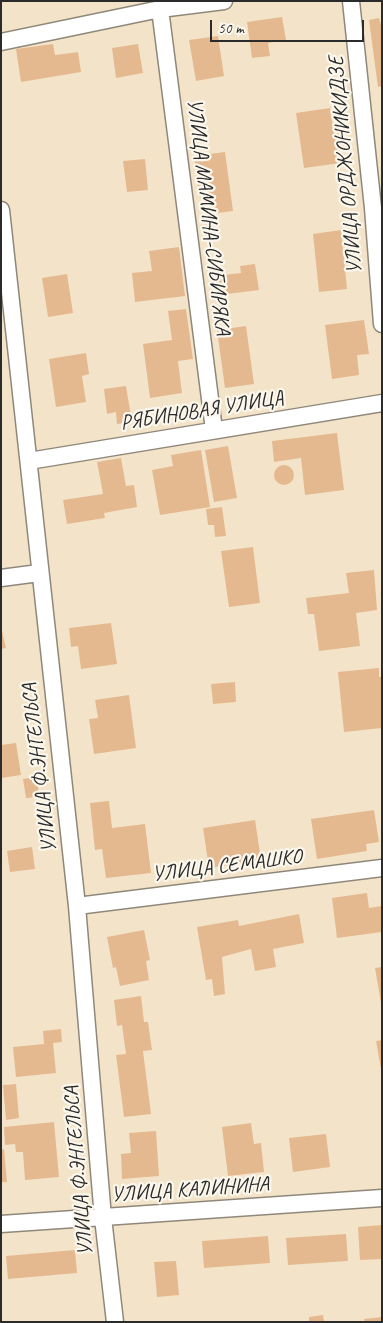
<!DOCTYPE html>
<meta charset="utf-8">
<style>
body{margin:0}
#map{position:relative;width:383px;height:1323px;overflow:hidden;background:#f3e4c9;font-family:Caveat,sans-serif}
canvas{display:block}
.frame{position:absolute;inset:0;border:2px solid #2b2b2b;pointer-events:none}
.scale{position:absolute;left:210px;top:20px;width:154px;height:22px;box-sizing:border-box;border:2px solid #2b2b2b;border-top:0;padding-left:6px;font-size:15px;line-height:18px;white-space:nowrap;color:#2b2b2b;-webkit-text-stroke:4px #fbf7ec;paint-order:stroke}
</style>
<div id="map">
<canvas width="383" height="1323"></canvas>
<div class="frame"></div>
<div class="scale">50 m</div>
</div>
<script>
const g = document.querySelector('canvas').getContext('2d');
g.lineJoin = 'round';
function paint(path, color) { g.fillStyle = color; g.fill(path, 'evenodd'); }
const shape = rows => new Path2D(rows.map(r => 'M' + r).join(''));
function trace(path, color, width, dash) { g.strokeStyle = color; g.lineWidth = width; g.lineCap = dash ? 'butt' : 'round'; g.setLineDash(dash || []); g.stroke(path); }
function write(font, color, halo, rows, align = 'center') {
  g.font = font + ' Caveat,sans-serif'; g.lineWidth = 4.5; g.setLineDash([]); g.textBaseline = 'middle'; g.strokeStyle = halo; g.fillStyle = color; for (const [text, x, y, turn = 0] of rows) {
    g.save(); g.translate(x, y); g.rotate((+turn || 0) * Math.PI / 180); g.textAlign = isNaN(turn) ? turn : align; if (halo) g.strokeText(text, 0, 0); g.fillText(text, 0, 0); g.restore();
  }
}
paint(shape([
 [282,17,286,40,268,43,270,56,252,58,247,22],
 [379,18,382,29,382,86,378,87,369,20],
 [218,36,224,76,196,81,189,40],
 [53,44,55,55,78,52,81,72,21,82,16,49],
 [138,44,143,73,116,78,112,48],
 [330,108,334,134,344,132,346,147,339,148,341,163,304,168,296,113],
 [225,152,233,211,210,214,207,185,198,186,194,156],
 [145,159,148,190,127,192,123,161],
 [341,230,347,289,319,292,313,234],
 [179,247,185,296,135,302,132,273,152,271,149,251],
 [255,264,259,290,219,295,216,276,241,273,240,266],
 [67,274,73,313,48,317,42,278],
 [186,309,193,359,178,361,182,393,150,398,143,344,172,340,168,311],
 [364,320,369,354,357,355,359,375,332,379,325,325],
 [246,326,254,384,225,388,217,330],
 [86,353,89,374,82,376,86,402,56,407,49,359],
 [126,386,132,422,117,424,116,412,107,414,104,389],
 [337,433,344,490,305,495,301,458,274,462,272,441],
 [228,446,237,498,214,502,205,450],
 [201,450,210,507,160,515,152,470,173,466,171,455],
 [121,458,126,486,134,485,137,507,104,513,105,518,67,524,63,500,103,494,97,462],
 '274 475a10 10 0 1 1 20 0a10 10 0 1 1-20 0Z',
 [222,507,226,536,215,537,214,525,208,525,206,509],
 [253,547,260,603,229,607,221,551],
 [374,570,377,610,356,613,360,646,319,651,314,614,308,614,306,598,349,593,346,573],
 [111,623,117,664,81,669,78,646,71,647,69,628],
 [1,627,6,648,1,649],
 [379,668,379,677,382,677,382,728,344,732,338,672],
 [235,682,236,702,213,704,211,684],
 [129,695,136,748,94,754,89,719,98,718,95,700],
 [16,743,21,775,1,778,1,745],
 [37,777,39,797,26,798,23,779],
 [109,801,112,828,145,824,151,873,106,878,102,849,95,850,90,803],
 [374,810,379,842,366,844,367,851,317,859,311,819],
 [255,820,261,860,209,868,203,828],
 [32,847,35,869,10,872,7,851],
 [367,893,369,908,382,906,382,932,337,938,332,898],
 [299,914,304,943,273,949,276,967,255,971,251,949,222,957,225,994,214,996,212,979,206,980,197,927,238,920,239,926],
 [144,930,150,960,146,961,149,980,120,986,116,967,113,968,107,937],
 [382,967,382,1003,381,1003,375,968],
 [141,996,144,1022,148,1022,152,1050,143,1051,151,1114,124,1117,116,1055,126,1054,122,1025,117,1026,114,1000],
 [61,1029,62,1042,53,1043,56,1073,16,1077,13,1047,44,1044,43,1031],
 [382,1040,382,1069,381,1069,376,1041],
 [16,1084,19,1118,6,1120,3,1085],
 [54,1122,59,1177,25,1180,23,1152,16,1152,15,1144,5,1145,4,1127],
 [251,1123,254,1144,261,1143,264,1172,228,1176,222,1127],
 [156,1131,159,1176,122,1179,121,1154,131,1153,129,1133],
 [326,1134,330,1167,293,1172,289,1138],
 [4,1149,7,1182,1,1182,1,1150],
 [382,1225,382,1259,360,1260,358,1227],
 [346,1234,348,1261,288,1265,286,1238],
 [268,1236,270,1263,204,1268,202,1241],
 [75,1250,77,1273,8,1279,6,1256],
 [176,1261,179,1295,157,1297,154,1262],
 [323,1315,324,1322,309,1322,309,1317],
 [382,1317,382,1322,365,1322,364,1319]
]), '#e5b990');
const minor = shape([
 [351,1,373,208,382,324],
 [160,9,214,430],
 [1,42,160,9,224,1],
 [1,210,77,906,103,1218,115,1322],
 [29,461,382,403],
 [1,578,39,573],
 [77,906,382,868],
 [1,1224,382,1198]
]);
trace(minor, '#8f887a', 19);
trace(minor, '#fff', 16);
write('21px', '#2b2b2b', '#fbf7ec', [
 ["УЛИЦА ОРДЖОНИКИДЗЕ",346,165,-95],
 ["УЛИЦА МАМИНА-СИБИРЯКА",208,217,83],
 ["РЯБИНОВАЯ УЛИЦА",202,411,-9],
 ["УЛИЦА Ф.ЭНГЕЛЬСА",40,768,-97],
 ["УЛИЦА СЕМАШКО",227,866,-7],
 ["УЛИЦА Ф.ЭНГЕЛЬСА",79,1171,-95],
 ["УЛИЦА КАЛИНИНА",190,1190,-4]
]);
</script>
